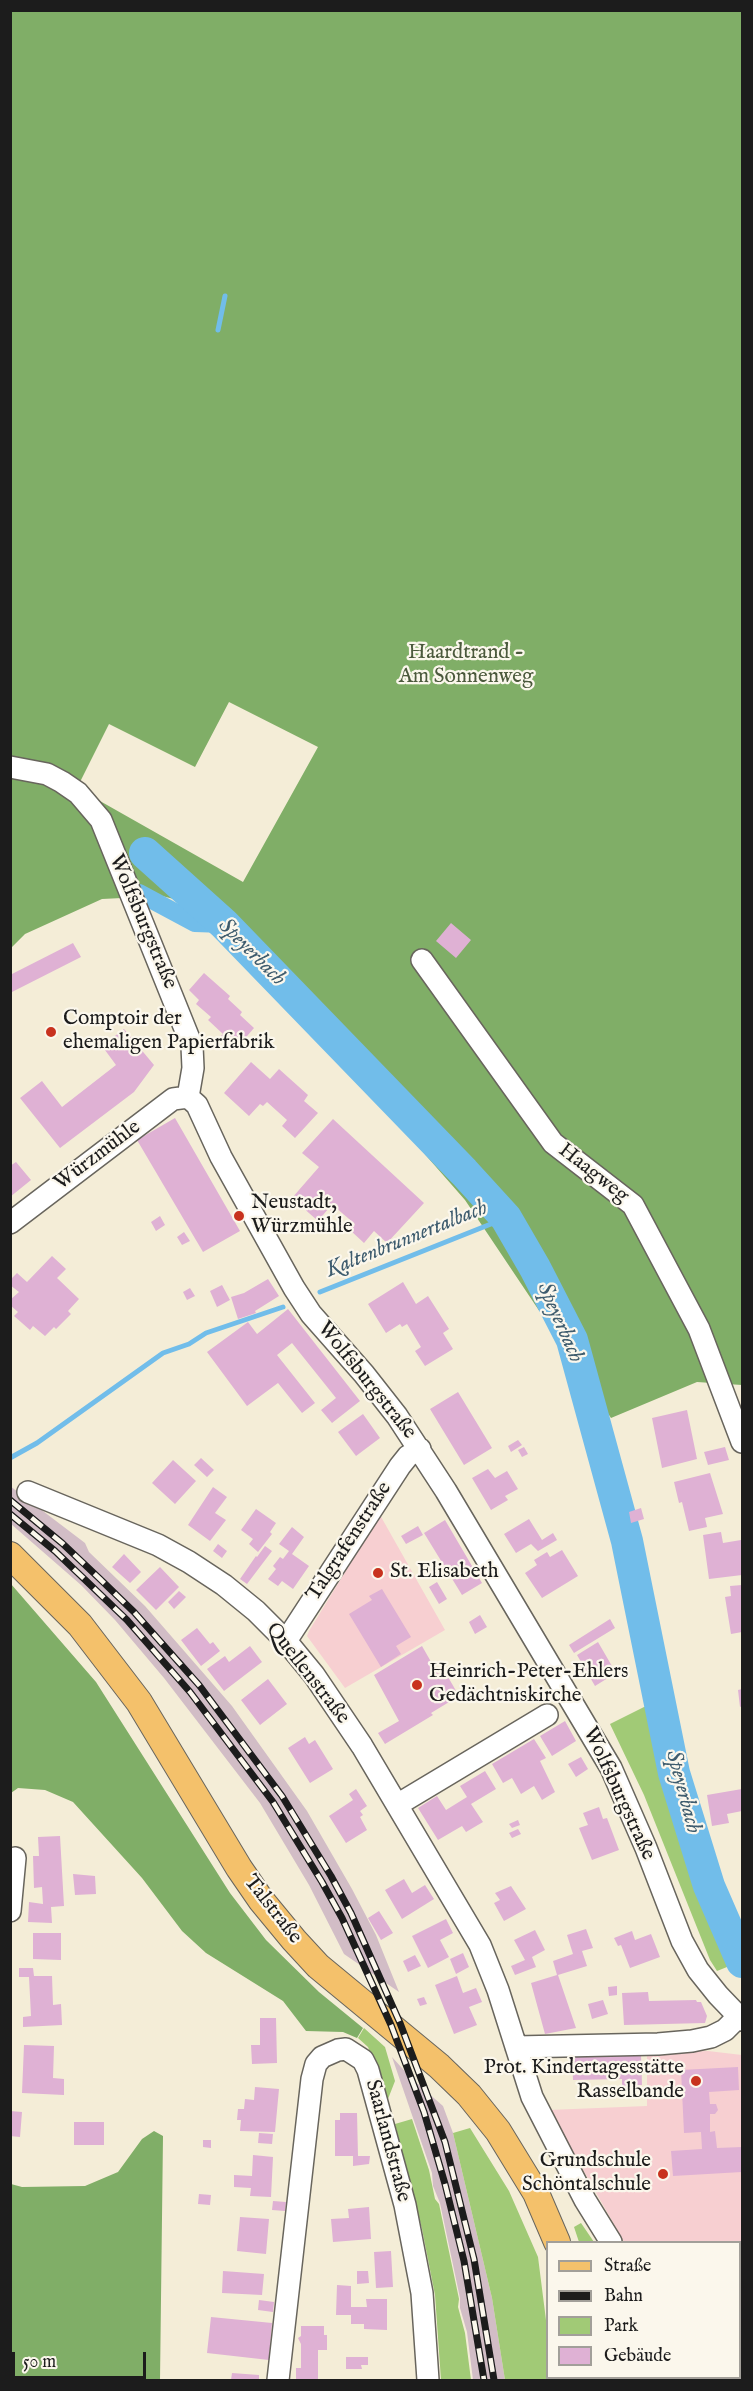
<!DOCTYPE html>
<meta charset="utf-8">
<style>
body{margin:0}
#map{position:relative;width:753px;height:2391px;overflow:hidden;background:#f4edd7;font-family:"IM FELL English",serif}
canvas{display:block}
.frame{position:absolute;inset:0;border:12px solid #1c1c1c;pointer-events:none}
.legend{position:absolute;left:546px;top:2241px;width:195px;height:138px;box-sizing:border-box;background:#fbf7ec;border:2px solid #a29f99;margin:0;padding:8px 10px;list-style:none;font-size:18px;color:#1c1c1c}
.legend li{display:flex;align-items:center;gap:12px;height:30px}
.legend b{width:30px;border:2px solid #a29f99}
.scale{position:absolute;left:12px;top:2352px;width:134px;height:27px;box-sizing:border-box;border:3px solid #1c1c1c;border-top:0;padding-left:8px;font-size:18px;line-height:21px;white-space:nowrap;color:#1c1c1c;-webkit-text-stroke:4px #fbf7ec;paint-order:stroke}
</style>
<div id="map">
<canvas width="753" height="2391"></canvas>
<div class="frame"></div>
<ul class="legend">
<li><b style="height:8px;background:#f4c16b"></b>Straße</li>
<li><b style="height:8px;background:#1c1c1c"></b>Bahn</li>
<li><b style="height:16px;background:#a1ca76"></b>Park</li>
<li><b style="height:16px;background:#dfb1d4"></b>Gebäude</li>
</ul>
<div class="scale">50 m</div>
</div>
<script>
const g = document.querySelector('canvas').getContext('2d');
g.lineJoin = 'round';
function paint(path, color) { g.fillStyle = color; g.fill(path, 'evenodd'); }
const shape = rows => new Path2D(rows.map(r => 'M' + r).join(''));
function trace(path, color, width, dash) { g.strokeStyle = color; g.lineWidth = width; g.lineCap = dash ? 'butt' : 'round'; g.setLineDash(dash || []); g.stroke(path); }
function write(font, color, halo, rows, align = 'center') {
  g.font = font + ' "IM FELL English",serif'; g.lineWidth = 4.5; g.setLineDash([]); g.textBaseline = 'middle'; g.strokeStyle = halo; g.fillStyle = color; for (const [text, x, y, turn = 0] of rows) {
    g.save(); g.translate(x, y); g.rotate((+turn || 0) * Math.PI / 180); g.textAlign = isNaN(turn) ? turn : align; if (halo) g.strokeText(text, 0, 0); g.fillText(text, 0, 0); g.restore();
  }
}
paint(shape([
 [380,1515,445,1630,345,1688,307,1636,309,1631],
 [708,2051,742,2055,742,2380,704,2380,703,2378,740,2378,740,2242,624,2242,549,2110,647,2106,647,2053]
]), '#f7cfd1');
paint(shape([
 [10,1486,85,1543,89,1552,145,1606,232,1706,307,1811,352,1889,376,1935,399,1992,344,1954,309,1885,260,1803,164,1678,115,1620,81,1585,11,1524],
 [392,2057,411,2078,443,2106,453,2133,492,2298,505,2380,473,2380,467,2332,460,2308,460,2298,440,2203,433,2186,432,2173]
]), '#d2bdc6');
paint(shape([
 [652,1703,676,1799,703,1889,737,1963,717,1971,710,1960,644,1795,610,1724],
 [364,2028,385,2047,395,2081,388,2099,368,2047,358,2038],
 [412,2119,429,2170,435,2199,439,2204,459,2299,458,2307,465,2333,471,2380,441,2380,435,2295,422,2229,395,2124],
 [470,2128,509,2191,538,2257,547,2328,548,2378,551,2378,551,2380,505,2380,492,2298,453,2133],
 [581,2223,594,2242,579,2242,574,2227],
 [740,2289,742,2289,742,2380,722,2380,721,2378,740,2378],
 [600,2378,679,2378,678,2380,600,2380]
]), '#a1ca76');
paint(shape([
 [11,11,742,11,742,1385,697,1382,611,1418,465,1200,209,908,162,896,102,899,25,934,11,948],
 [229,702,318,747,243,882,77,788,109,724,195,767],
 [11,1584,96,1682,230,1893,266,1940,319,1992,363,2028,357,2038,343,2032,306,2031,283,2001,206,1953,182,1931,142,1878,73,1802,45,1790,18,1788,11,1793],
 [154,2131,163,2136,160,2380,11,2380,11,2184,22,2187,85,2186,118,2172,142,2139]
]), '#80ae67');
trace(shape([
 [218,330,225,296],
 [320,1292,506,1218],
 [10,1458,37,1443,163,1353,189,1344,206,1333,283,1307]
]), '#71bdea', 5);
trace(shape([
 [139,893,195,923,224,924]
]), '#71bdea', 18);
trace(shape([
 [145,853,224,924,464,1172,506,1218,535,1268,572,1340,627,1541,674,1773,709,1886,742,1962]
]), '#71bdea', 32);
paint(shape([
 [451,923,471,940,456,958,436,941],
 [73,943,81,957,10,993,10,975],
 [204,973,230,996,228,999,242,1012,240,1015,254,1028,235,1050,220,1037,223,1034,208,1020,211,1017,196,1004,199,1000,189,990],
 [124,1029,154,1065,134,1092,60,1148,20,1098,42,1081,62,1107,116,1065,102,1046],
 [251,1062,270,1079,279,1069,308,1095,304,1101,318,1113,295,1138,282,1126,287,1120,267,1102,263,1106,260,1104,249,1116,224,1093],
 [175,1118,240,1231,203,1252,137,1140],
 [333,1119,424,1203,387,1243,374,1231,364,1243,350,1230,355,1224,335,1207,331,1211,329,1208,318,1221,292,1198,319,1167,302,1153],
 [16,1162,31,1180,10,1197,10,1166],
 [160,1216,165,1225,156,1231,151,1222],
 [184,1232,190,1241,182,1245,177,1237],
 [52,1256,66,1269,57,1278,79,1299,68,1311,71,1314,56,1329,54,1327,45,1336,33,1326,30,1330,14,1316,18,1312,10,1305,10,1300,19,1292,10,1285,10,1280,17,1273,27,1282],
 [268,1279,279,1296,255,1311,256,1313,238,1319,231,1297,244,1293],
 [403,1282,416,1304,428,1296,449,1329,443,1333,453,1349,425,1366,415,1351,421,1347,407,1324,402,1327,400,1324,386,1333,368,1304],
 [222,1285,230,1300,217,1307,210,1291],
 [190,1288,195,1296,187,1300,183,1292],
 [288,1309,360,1401,332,1423,321,1410,336,1398,292,1343,277,1355,315,1403,302,1413,278,1383,247,1406,207,1352,248,1322,257,1334],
 [458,1392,492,1448,464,1465,430,1409],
 [687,1410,697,1459,662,1468,652,1418],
 [363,1414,380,1438,356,1456,338,1432],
 [518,1440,522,1445,511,1452,508,1446],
 [524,1447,528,1454,522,1457,518,1450],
 [725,1447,729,1460,708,1465,704,1452],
 [201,1458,214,1470,207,1477,194,1465],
 [173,1460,196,1481,175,1504,152,1483],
 [488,1469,495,1478,507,1471,518,1489,505,1496,508,1500,491,1510,472,1478],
 [710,1473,723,1514,705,1518,707,1527,689,1531,682,1502,679,1503,674,1482],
 [213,1487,227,1497,215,1513,226,1520,210,1541,188,1525],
 [641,1508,644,1519,631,1523,629,1512],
 [256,1509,276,1523,270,1532,272,1534,258,1552,249,1544,253,1539,241,1530],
 [529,1519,542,1540,553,1533,557,1540,538,1551,531,1544,516,1553,504,1534],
 [445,1520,482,1583,462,1595,424,1533],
 [418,1526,423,1535,406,1544,401,1536],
 [292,1527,304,1537,292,1554,309,1566,293,1589,282,1581,278,1586,268,1579,276,1569,273,1566,280,1557,283,1559,289,1551,279,1544],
 [721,1532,723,1543,741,1540,742,1575,709,1579,703,1535],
 [218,1544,227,1551,222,1558,213,1551],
 [265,1546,272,1551,247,1584,240,1579,256,1556,257,1557],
 [562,1550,578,1576,542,1598,525,1573,537,1565,534,1560,547,1552,550,1557],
 [124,1554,141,1572,130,1583,112,1567],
 [160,1567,179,1587,156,1610,136,1590],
 [437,1582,447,1599,439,1604,429,1587],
 [742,1585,742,1632,731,1634,725,1597,731,1596,730,1586],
 [382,1589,411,1637,396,1646,401,1654,381,1667,349,1614,372,1600,369,1596],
 [179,1591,186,1597,174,1609,168,1602],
 [480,1615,487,1627,475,1634,469,1622],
 [610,1619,615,1628,574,1653,569,1645],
 [197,1628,210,1644,213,1642,220,1651,201,1666,181,1640],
 [598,1642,616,1673,595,1686,577,1655],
 [250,1646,262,1662,224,1691,207,1669,225,1656,229,1662],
 [422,1646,438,1674,444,1670,459,1696,431,1713,433,1715,385,1744,378,1733,399,1721,374,1675],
 [268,1679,287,1704,260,1725,241,1700],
 [742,1689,742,1706,740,1707,738,1690],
 [565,1721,576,1741,552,1756,540,1736],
 [305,1737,309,1744,315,1740,333,1769,310,1783,288,1748],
 [534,1739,546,1758,540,1761,555,1792,542,1800,534,1786,521,1794,512,1778,503,1783,492,1764],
 [581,1757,588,1769,576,1777,568,1764],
 [485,1771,496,1789,471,1804,483,1822,466,1832,462,1826,438,1840,418,1808,437,1796,446,1810,467,1797,460,1786],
 [356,1789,367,1806,360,1811,363,1815,360,1817,367,1830,346,1843,329,1816,353,1800,349,1794],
 [742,1789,742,1811,727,1814,729,1823,712,1826,707,1795],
 [599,1807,603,1819,607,1818,619,1850,592,1860,579,1828,588,1825,583,1813],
 [518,1820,520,1825,512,1828,509,1824],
 [518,1829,521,1834,512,1838,509,1833],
 [60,1836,64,1906,51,1907,52,1923,28,1922,29,1902,43,1904,42,1887,34,1888,33,1856,39,1856,38,1837],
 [73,1874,95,1876,96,1894,75,1895],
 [404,1879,412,1893,425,1885,434,1899,402,1919,385,1890],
 [511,1886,526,1909,504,1921,494,1903,500,1900,495,1893],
 [379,1911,393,1933,381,1940,368,1918],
 [446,1919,453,1933,440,1940,449,1957,428,1968,412,1936],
 [586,1929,593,1948,582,1951,587,1966,558,1975,576,2028,545,2034,531,1983,557,1975,553,1961,573,1954,567,1935],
 [535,1930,545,1950,532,1957,536,1967,515,1975,511,1966,525,1960,514,1940],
 [632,1931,635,1940,651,1934,660,1957,630,1968,621,1945,618,1946,614,1938],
 [33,1933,61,1933,61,1960,33,1959],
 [463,1953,469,1967,456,1974,450,1959],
 [415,1955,421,1966,408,1972,403,1961],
 [19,1968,33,1968,34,1976,52,1976,53,2005,61,2004,62,2025,23,2027,23,2017,31,2016,29,1977,19,1977],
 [457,1976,463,1993,476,1988,482,2002,469,2007,477,2025,454,2034,435,1985],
 [617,1986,617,1995,609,1996,608,1987],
 [648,1992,649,2001,696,2000,697,2002,701,2002,707,2016,705,2023,624,2025,622,1993],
 [424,1997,427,2004,420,2006,417,1999],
 [603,2000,608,2014,592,2019,588,2004],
 [260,2018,276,2018,277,2063,252,2064,251,2045,260,2045],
 [24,2045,54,2046,53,2078,64,2079,64,2095,22,2093],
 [641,2054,642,2085,622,2086,622,2079,573,2080,572,2057],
 [738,2067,739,2090,709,2092,710,2104,716,2104,718,2110,715,2114,710,2114,710,2132,715,2131,717,2148,742,2147,742,2172,673,2176,671,2151,702,2149,701,2132,684,2133,681,2070],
 [255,2087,279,2089,275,2132,240,2131,241,2120,237,2120,238,2109,244,2109,245,2099,254,2100],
 [10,2111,22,2112,20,2137,10,2136],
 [340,2113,357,2113,358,2156,370,2156,369,2164,353,2166,353,2156,335,2156,335,2120,340,2120],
 [74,2122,104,2122,104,2145,74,2145],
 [259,2133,273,2134,272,2144,258,2143],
 [203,2140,211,2140,211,2148,203,2147],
 [253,2155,273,2157,271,2197,250,2196,251,2188,234,2187,234,2175,252,2176],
 [199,2194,211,2195,210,2205,198,2204],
 [273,2201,286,2202,285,2211,272,2210],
 [369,2207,371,2239,333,2242,331,2219,349,2218,348,2209],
 [240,2217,269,2219,266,2254,237,2251],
 [391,2251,393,2287,376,2288,374,2252],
 [223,2271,264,2274,262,2295,222,2293],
 [357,2271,368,2271,369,2283,357,2284],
 [337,2285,351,2286,351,2307,367,2307,366,2299,387,2299,387,2330,364,2329,364,2324,351,2324,351,2315,336,2315],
 [259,2300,274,2302,273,2312,258,2310],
 [211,2317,272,2323,269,2360,207,2353],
 [301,2326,324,2326,324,2335,327,2335,327,2350,318,2350,318,2380,296,2380,296,2368,301,2368,301,2344,298,2338,301,2336],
 [346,2357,368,2357,368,2365,361,2365,362,2369,346,2369],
 [232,2373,259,2375,259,2380,231,2380]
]), '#dfb1d4');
const minor = shape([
 [10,767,47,774,62,782,78,793,101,820,192,1046,193,1068,188,1097],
 [422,960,553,1143,633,1205,699,1329,742,1442],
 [188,1097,197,1105,221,1157,294,1288,311,1314,364,1374,397,1416,446,1491,611,1768,646,1848,682,1941,698,1970,718,1995,742,2020],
 [10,1223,173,1099,188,1097],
 [28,1492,158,1545,189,1562,224,1585,256,1611,286,1641,314,1675,362,1746,480,1945,498,1990,532,2097,585,2200,611,2242],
 [286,1641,400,1466,408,1456,420,1449],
 [397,1805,547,1715],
 [10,1911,15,1858],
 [516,2047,658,2044,692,2041,711,2037,725,2030,738,2017],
 [278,2380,312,2079,316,2064,322,2057,338,2050,346,2049,363,2060,368,2070,405,2205,422,2293,428,2380],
 [691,2380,692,2378]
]);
const major = shape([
 [10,1555,80,1625,139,1702,239,1868,261,1900,294,1940,318,1966,439,2066,469,2095,498,2131,536,2193,557,2242],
 [576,2378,576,2380]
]);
trace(minor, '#68655d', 24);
trace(major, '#68655d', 28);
trace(minor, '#fff', 21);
trace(major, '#f4c16b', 26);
const rail = shape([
 [10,1500,62,1543,100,1579,134,1612,199,1685,282,1796,331,1876,351,1913,400,2023,445,2142,474,2259,494,2380],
 [10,1514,55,1551,127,1620,190,1692,273,1802,322,1882,342,1918,391,2025,424,2112,445,2184,464,2261,484,2380]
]);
trace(rail, '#1c1c1c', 7);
trace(rail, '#fbf7ec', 4.5, [14]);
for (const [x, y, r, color] of [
 [51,1032,6,"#c8321e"],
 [239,1216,6,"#c8321e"],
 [378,1573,6,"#c8321e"],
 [417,1685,6,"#c8321e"],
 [696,2081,6,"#c8321e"],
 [663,2174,6,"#c8321e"]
]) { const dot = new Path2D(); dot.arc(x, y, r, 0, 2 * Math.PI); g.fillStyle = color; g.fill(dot); trace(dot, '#fbf7ec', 2); }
write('21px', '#4b593c', '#fbf7ec', [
 ["Haardtrand -",466,654],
 ["Am Sonnenweg",466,678]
]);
write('21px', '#1c1c1c', '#fbf7ec', [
 ["Wolfsburgstraße",142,922,67],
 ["Würzmühle",98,1156,-37],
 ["Haagweg",593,1174,38],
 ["Wolfsburgstraße",366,1381,51],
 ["Talgrafenstraße",350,1542,-57],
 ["Quellenstraße",307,1674,52],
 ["Wolfsburgstraße",618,1794,65],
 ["Talstraße",272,1910,52],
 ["Saarlandstraße",387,2141,75]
]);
write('21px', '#1c1c1c', '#fbf7ec', [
 ["Comptoir der",63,1020],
 ["ehemaligen Papierfabrik",63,1044],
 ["Neustadt,",251,1204],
 ["Würzmühle",251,1228],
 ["St. Elisabeth",390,1573],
 ["Heinrich-Peter-Ehlers",429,1673],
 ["Gedächtniskirche",429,1697],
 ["Prot. Kindertagesstätte",684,2069,"right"],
 ["Rasselbande",684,2093,"right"],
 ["Grundschule",651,2162,"right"],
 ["Schöntalschule",651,2186,"right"]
], 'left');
write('italic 22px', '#3e5c6e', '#fbf7ec', [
 ["Speyerbach",251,953,45],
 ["Kaltenbrunnertalbach",407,1240,-22],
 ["Speyerbach",559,1323,66],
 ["Speyerbach",682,1792,75]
]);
</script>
